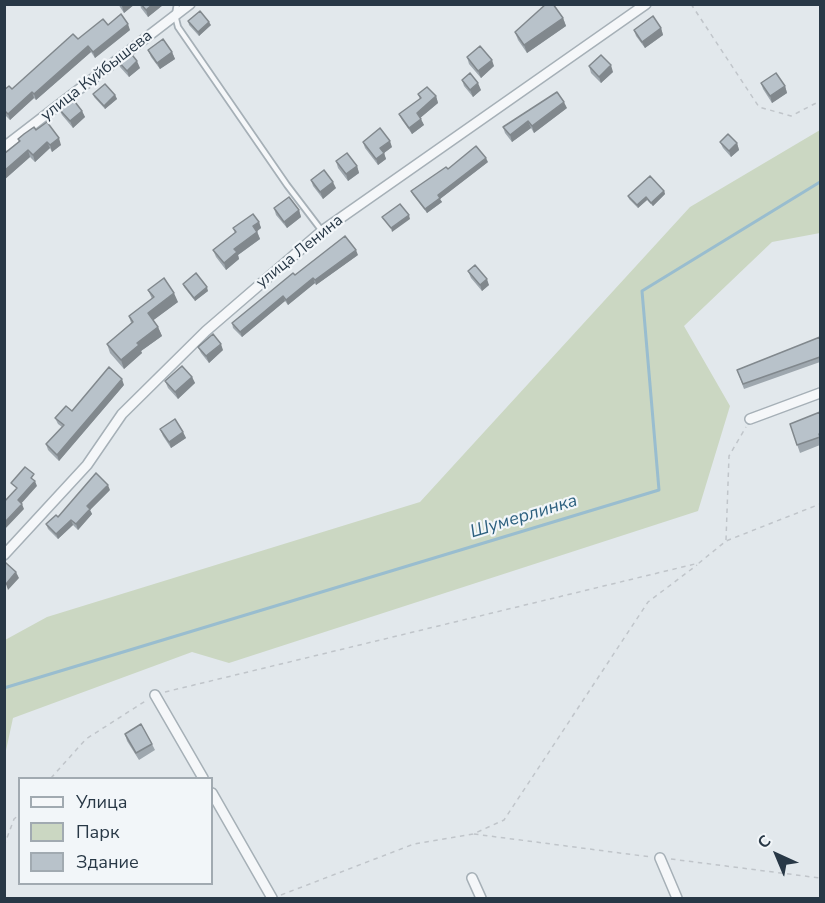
<!DOCTYPE html>
<meta charset="utf-8">
<style>
body{margin:0}
#map{position:relative;width:825px;height:903px;overflow:hidden;background:#e2e8ec;font-family:"Nunito Sans",sans-serif}
canvas{display:block}
.frame{position:absolute;inset:0;border:6px solid #283846;pointer-events:none}
.legend{position:absolute;left:18px;top:777px;width:195px;height:108px;box-sizing:border-box;background:#f2f6f9;border:2px solid #a1aab1;margin:0;padding:8px 10px;list-style:none;font-size:18px;color:#283846}
.legend li{display:flex;align-items:center;gap:12px;height:30px}
.legend b{width:30px;border:2px solid #a1aab1}
.north{position:absolute;left:747px;top:825px;width:60px;height:60px;-webkit-text-stroke:4px #f2f6f9;paint-order:stroke;rotate:316deg;font-size:16px;font-weight:700;line-height:24px;text-align:center;color:#283846}
.north::after{content:'';display:block;margin:auto;width:21px;height:27px;background:#283846;clip-path:polygon(50% 0,100% 100%,50% 72%,0 100%)}
</style>
<div id="map">
<canvas width="825" height="903"></canvas>
<div class="frame"></div>
<ul class="legend">
<li><b style="height:8px;background:#f5f7f9"></b>Улица</li>
<li><b style="height:16px;background:#cbd7c2"></b>Парк</li>
<li><b style="height:16px;background:#b8c2ca"></b>Здание</li>
</ul>
<div class="north">С</div>
</div>
<script>
const g = document.querySelector('canvas').getContext('2d');
g.lineJoin = 'round';
function paint(path, color) { g.fillStyle = color; g.fill(path, 'evenodd'); }
const shape = rows => new Path2D(rows.map(r => 'M' + r).join(''));
function trace(path, color, width, dash) { g.strokeStyle = color; g.lineWidth = width; g.lineCap = dash ? 'butt' : 'round'; g.setLineDash(dash || []); g.stroke(path); }
function write(font, color, halo, rows, align = 'center') {
  g.font = font + ' "Nunito Sans",sans-serif'; g.lineWidth = 4.5; g.setLineDash([]); g.textBaseline = 'middle'; g.strokeStyle = halo; g.fillStyle = color; for (const [text, x, y, turn = 0] of rows) {
    g.save(); g.translate(x, y); g.rotate((+turn || 0) * Math.PI / 180); g.textAlign = isNaN(turn) ? turn : align; if (halo) g.strokeText(text, 0, 0); g.fillText(text, 0, 0); g.restore();
  }
}
paint(shape([
 [820,130,820,233,772,242,684,326,730,406,698,511,229,663,192,652,13,718,5,755,5,640,47,617,420,502,690,207]
]), '#cbd7c2');
trace(shape([
 [4,688,659,490,642,291,820,182]
]), '#99bdcf', 3);
const service = shape([
 [177,4,175,15,178,27,287,185,322,231]
]);
const minor = shape([
 [4,147,190,4],
 [750,419,820,393],
 [4,555,87,465,122,414,206,331,322,231,646,4],
 [155,695,203,778],
 [212,793,272,898],
 [660,858,677,898],
 [472,878,481,898]
]);
trace(service, '#a6b0b7', 8);
trace(minor, '#a6b0b7', 12);
trace(shape([
 [691,4,759,107,791,116,820,101],
 [726,540,729,456,746,427],
 [165,692,699,563,726,541,820,504],
 [51,778,86,739,147,700],
 [474,834,651,857],
 [4,846,14,819,20,814],
 [671,859,820,878],
 [281,895,414,844,473,834,504,820,648,602,697,565]
]), '#c0c5ca', 1.5, [4.5, 4.5]);
trace(service, '#f5f7f9', 4.5);
trace(minor, '#f5f7f9', 9);
paint(shape([
 [118,4,135,4,124,13],
 [140,4,163,4,163,5,148,17,141,8],
 [563,18,566,26,527,53,518,40,515,32],
 [188,21,211,25,199,36,189,25],
 [108,25,130,30,95,58,91,52,36,100,34,98,10,120,4,114,4,90,12,89,78,39],
 [661,28,663,35,645,48,636,36,634,30],
 [148,50,172,52,175,59,160,69,151,57],
 [467,57,494,66,481,78,469,64],
 [117,60,140,68,129,77,120,67],
 [589,66,613,72,601,83,591,73],
 [462,80,481,90,473,97,464,86],
 [761,83,785,86,787,93,772,103,763,89],
 [93,94,115,95,117,99,105,109,94,97],
 [418,94,436,96,438,103,420,118,424,125,412,134,402,120,399,114,420,99],
 [567,108,534,133,531,128,512,142,505,133,503,127],
 [59,109,82,111,85,117,73,128,62,115],
 [36,130,61,145,52,152,50,148,35,162,30,157,4,180,4,154,19,142,18,139],
 [363,142,392,147,384,153,386,159,378,165,365,148],
 [720,142,737,143,739,150,731,157,723,148],
 [336,161,357,166,359,173,348,181,338,168],
 [488,162,440,199,442,202,427,213,413,195,411,191,448,169],
 [311,180,336,188,323,199,313,186],
 [664,191,665,194,653,206,647,200,638,208,629,199,628,196],
 [274,208,299,210,301,217,287,228,276,215],
 [259,222,261,228,257,231,260,239,238,255,239,259,226,270,216,257,213,250,235,233,233,228],
 [358,255,316,285,315,283,288,305,285,301,242,337,233,328,232,323,295,275],
 [468,271,489,285,482,291,471,278],
 [183,284,208,291,195,301,184,287],
 [148,290,178,302,153,320,158,327,162,336,141,351,142,353,124,369,110,353,107,344,131,323,129,316,152,299],
 [820,337,820,362,744,389,737,370],
 [198,347,223,350,209,363,201,353],
 [192,377,195,383,178,399,168,388,165,381],
 [124,385,59,461,48,450,46,444,62,427,58,424,55,418,72,411],
 [820,412,820,445,800,453,790,424],
 [160,429,183,432,186,438,171,448,163,436],
 [110,490,90,510,92,514,78,530,73,525,58,539,48,529,46,524],
 [125,734,152,744,155,750,139,760,127,741]
]), '#9ea7ae');
paint(shape([
 [125,4,135,4,124,13,122,6],
 [153,4,163,5,148,17,146,10],
 [563,18,566,26,527,53,524,45],
 [209,22,211,25,199,36,198,32],
 [128,24,130,30,95,58,93,52],
 [661,28,663,35,645,48,642,42],
 [88,46,91,52,36,100,34,94],
 [172,52,175,59,160,69,157,63],
 [492,60,494,66,481,78,478,71],
 [137,61,140,68,129,77,127,71],
 [611,65,613,72,601,83,599,77],
 [478,83,481,90,473,97,470,90],
 [785,86,787,93,772,103,770,96],
 [32,92,34,98,10,120,8,114],
 [115,95,117,99,105,109,104,106],
 [436,96,438,103,419,119,417,113],
 [564,102,567,108,534,133,532,126],
 [82,111,85,117,73,128,70,121],
 [421,119,424,125,412,134,409,128],
 [528,121,531,128,512,142,510,135],
 [59,138,61,145,52,152,50,145],
 [390,141,392,147,384,153,386,159,378,165,376,159,380,148],
 [47,142,50,148,35,162,33,155],
 [737,143,739,150,731,157,729,151],
 [28,150,30,157,4,180,4,171],
 [486,158,488,162,440,199,442,202,427,213,425,209,438,195],
 [357,166,359,173,348,181,346,174],
 [333,182,336,188,323,199,320,192],
 [664,191,665,194,653,206,651,203],
 [646,197,647,200,638,208,637,205],
 [299,210,301,217,287,228,284,222],
 [409,215,410,219,392,232,391,228],
 [259,222,261,228,255,233,253,226],
 [257,232,260,239,238,255,239,259,226,270,224,263,234,249],
 [356,250,358,255,316,285,315,280],
 [313,278,315,283,288,305,286,300],
 [487,279,489,285,482,291,480,285],
 [207,287,208,291,195,301,194,298],
 [174,293,178,302,151,322,148,313],
 [283,296,285,301,242,337,240,332],
 [158,327,162,336,141,351,142,353,124,369,121,360,137,343],
 [221,344,223,350,209,363,206,356],
 [192,377,195,383,178,399,175,392],
 [122,379,124,385,59,461,57,455],
 [183,432,186,438,171,448,169,442],
 [35,481,37,486,20,505,18,500],
 [108,485,110,490,90,510,92,514,78,530,76,524,87,506],
 [22,504,24,509,5,529,4,523],
 [71,520,73,525,58,539,56,534],
 [16,572,19,578,8,590,6,584]
]), '#81888d');
const building = shape([
 [141,4,153,4,146,10,141,4],
 [546,4,553,4,563,18,524,45,515,32,546,4],
 [200,11,209,22,198,32,188,21,200,11],
 [121,14,128,24,93,52,88,46,34,94,32,92,8,114,4,110,4,90,9,86,12,89,73,34,78,39,103,19,108,25,121,14],
 [653,16,661,28,642,42,634,30,653,16],
 [163,39,172,52,157,63,148,50,163,39],
 [480,46,492,60,478,71,467,57,480,46],
 [129,51,137,61,127,71,117,60,129,51],
 [601,55,611,65,599,77,589,66,601,55],
 [470,73,478,83,470,90,462,80,470,73],
 [776,73,785,86,770,96,761,83,776,73],
 [105,84,115,95,104,106,93,94,105,84],
 [427,87,436,96,417,113,421,119,409,128,399,114,421,98,418,94,427,87],
 [557,92,564,102,532,126,528,121,510,135,503,127,557,92],
 [72,98,82,111,70,121,59,109,72,98],
 [47,122,59,138,50,145,47,142,33,155,28,150,4,171,4,154,20,141,18,139,24,134,34,127,36,130,47,122],
 [380,128,390,141,380,148,384,153,376,159,363,142,380,128],
 [728,134,737,143,729,151,720,142,728,134],
 [476,146,486,158,438,195,440,198,425,209,411,191,446,167,448,169,476,146],
 [347,153,357,166,346,174,336,161,347,153],
 [324,170,333,182,320,192,311,180,324,170],
 [650,176,664,191,651,203,646,197,637,205,628,196,650,176],
 [289,197,299,210,284,222,274,208,289,197],
 [400,204,409,215,391,228,382,217,400,204],
 [253,214,259,222,253,226,257,232,234,249,237,252,224,263,213,250,236,232,233,228,253,214],
 [345,236,356,250,315,280,313,278,286,300,283,296,240,332,232,323,293,273,295,275,345,236],
 [475,265,487,279,480,285,468,271,475,265],
 [196,273,207,287,194,298,183,284,196,273],
 [164,278,174,293,148,313,158,327,137,343,139,345,121,360,107,344,133,322,129,316,154,297,148,290,164,278],
 [213,334,221,344,206,356,198,347,213,334],
 [820,337,820,357,743,384,737,370,820,337],
 [182,366,192,377,175,392,165,381,182,366],
 [109,367,122,379,57,455,46,444,64,425,55,418,66,406,72,411,109,367],
 [820,412,820,434,819,434,820,437,797,445,790,424,820,412],
 [175,419,183,432,169,442,160,429,175,419],
 [25,467,34,474,31,478,35,481,18,500,22,504,4,523,4,502,17,488,11,483,25,467],
 [96,473,108,485,87,506,90,509,76,524,71,520,56,534,46,524,56,515,58,517,96,473],
 [6,563,16,572,6,584,4,583,4,565,6,563],
 [141,724,152,744,136,753,125,734,141,724]
]);
paint(building, '#b8c2ca');
trace(building, '#81888d', 1.5);
write('16px', '#283846', '#f2f6f9', [
 ["улица Куйбышева",97,76,-38],
 ["улица Ленина",300,252,-39]
]);
write('italic 18px', '#2d607f', '#f2f6f9', [
 ["Шумерлинка",524,517,-17]
]);
</script>
